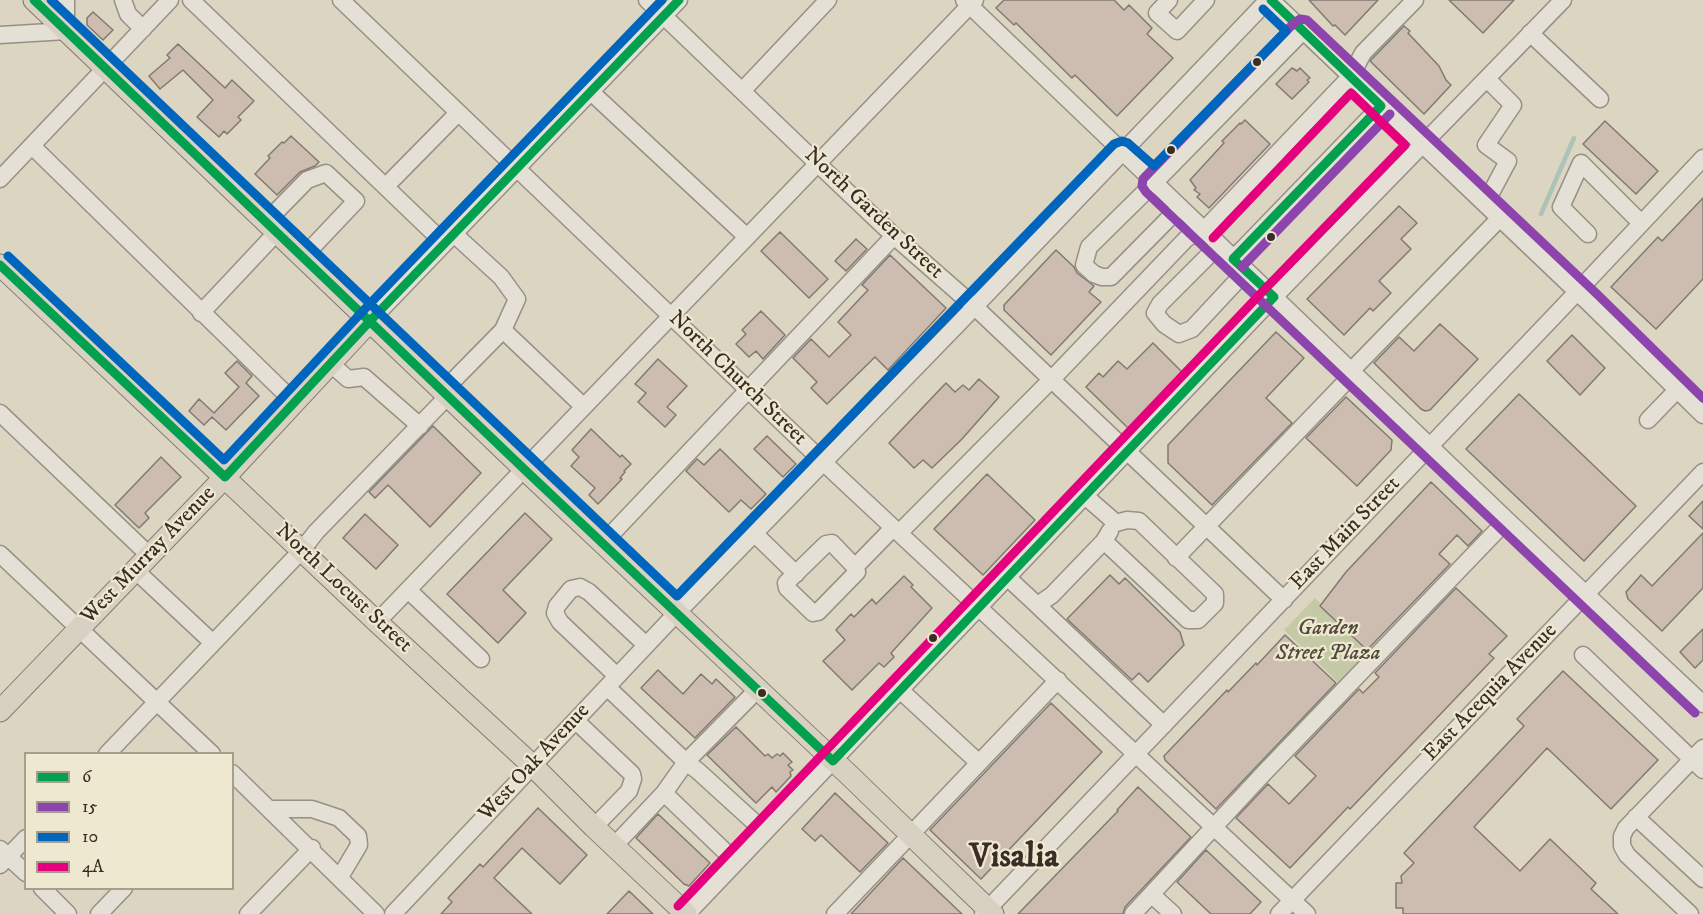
<!DOCTYPE html>
<style>
body{margin:0}
#map{position:relative;width:1703px;height:914px;overflow:hidden;background:#dcd5c2;font-family:"IM FELL DW Pica",serif}
canvas{display:block}
.legend{position:absolute;left:24px;top:752px;width:210px;height:138px;box-sizing:border-box;background:#efe8d0;border:2px solid #a79d8d;margin:0;padding:8px 10px;list-style:none;font-size:18px;color:#3a2d28}
.legend li{display:flex;align-items:center;gap:12px;height:30px}
.legend b{width:30px;border:2px solid #a79d8d}
</style>
<div id="map">
<canvas width="1703" height="914"></canvas>
<ul class="legend">
<li><b style="height:8px;background:#03a04f"></b>6</li>
<li><b style="height:8px;background:#8e44ad"></b>15</li>
<li><b style="height:8px;background:#0065bd"></b>10</li>
<li><b style="height:8px;background:#e5007d"></b>4A</li>
</ul>
</div>
<script>
const g = document.querySelector('canvas').getContext('2d');
g.lineJoin = 'round';
function paint(path, color) { g.fillStyle = color; g.fill(path, 'evenodd'); }
const shape = rows => new Path2D(rows.map(r => 'M' + r).join(''));
function trace(path, color, width, dash) { g.strokeStyle = color; g.lineWidth = width; g.lineCap = dash ? 'butt' : 'round'; g.setLineDash(dash || []); g.stroke(path); }
function write(font, color, halo, rows, align = 'center') {
  g.font = font + ' "IM FELL DW Pica",serif'; g.lineWidth = 4.5; g.setLineDash([]); g.textBaseline = 'middle'; g.strokeStyle = halo; g.fillStyle = color; for (const [text, x, y, turn = 0] of rows) {
    g.save(); g.translate(x, y); g.rotate((+turn || 0) * Math.PI / 180); g.textAlign = isNaN(turn) ? turn : align; if (halo) g.strokeText(text, 0, 0); g.fillText(text, 0, 0); g.restore();
  }
}
paint(shape([
 [1315,598,1372,653,1341,685,1284,630]
]), '#c5caa6');
trace(shape([
 [1541,214,1574,138]
]), '#acc3b7', 4.5);
const building = shape([
 [1004,0,1114,0,1124,10,1129,5,1152,28,1147,34,1173,58,1117,116,1075,75,1072,78,1016,23,1014,25,996,8,1004,0],
 [1309,0,1378,0,1345,35,1335,25,1333,26,1309,0],
 [1449,0,1514,0,1483,33,1449,0],
 [93,12,113,30,103,40,87,25,87,18,93,12],
 [1404,26,1410,31,1408,33,1439,66,1446,80,1451,85,1424,114,1370,61,1404,26],
 [178,44,225,88,232,80,254,101,238,117,241,120,227,134,224,131,219,137,197,117,213,100,183,70,160,89,149,76,170,58,167,55,178,44],
 [1292,68,1297,71,1300,68,1310,78,1307,80,1309,82,1292,99,1276,84,1292,68],
 [1245,120,1270,144,1209,208,1197,197,1200,194,1194,190,1196,188,1190,180,1224,143,1222,141,1240,123,1241,124,1245,120],
 [1605,121,1658,171,1636,194,1583,144,1605,121],
 [291,136,319,162,315,166,300,172,277,195,255,174,270,158,268,156,282,142,284,143,291,136],
 [1703,198,1703,279,1656,329,1611,287,1658,237,1662,241,1703,198],
 [1399,206,1417,223,1401,239,1411,249,1379,281,1391,293,1373,311,1370,308,1344,335,1307,299,1399,206],
 [780,232,828,279,809,298,761,251,780,232],
 [856,239,867,249,846,271,835,261,856,239],
 [1056,250,1074,267,1077,273,1094,286,1089,292,1101,302,1051,355,1004,310,1004,305,1056,250],
 [890,255,946,308,888,370,875,357,827,404,811,388,817,382,793,358,811,339,829,357,851,335,838,322,868,290,862,285,890,255],
 [761,311,785,335,763,359,756,351,749,357,736,344,746,334,742,330,761,311],
 [1440,324,1478,359,1430,410,1425,411,1421,409,1374,363,1399,337,1414,351,1440,324],
 [1276,332,1304,358,1266,398,1292,423,1212,505,1168,463,1168,445,1276,332],
 [1572,335,1605,368,1580,395,1547,361,1572,335],
 [1153,343,1182,372,1128,428,1086,387,1099,373,1103,377,1118,361,1127,369,1153,343],
 [658,359,687,386,667,407,676,415,665,427,638,402,646,393,635,384,658,359],
 [237,361,252,376,246,383,259,396,226,430,212,417,204,425,189,411,199,399,214,413,239,387,225,373,237,361],
 [979,379,999,397,962,439,932,468,923,460,914,468,889,443,946,383,955,392,963,385,969,390,979,379],
 [1519,394,1636,506,1584,561,1466,449,1519,394],
 [1346,397,1392,440,1391,450,1357,486,1306,438,1346,397],
 [433,426,481,473,430,527,388,485,375,498,369,492,433,426],
 [591,429,620,457,622,455,631,464,624,471,625,472,620,478,622,479,598,504,589,495,595,488,571,466,579,457,572,450,591,429],
 [767,436,796,464,783,477,754,449,767,436],
 [720,449,766,494,751,509,741,500,729,512,686,471,697,459,704,465,720,449],
 [161,457,181,477,145,513,149,518,139,528,115,505,161,457],
 [987,474,1035,520,983,575,934,529,987,474],
 [1431,482,1482,531,1468,546,1457,535,1439,554,1450,564,1367,650,1320,606,1346,572,1431,482],
 [1703,501,1703,529,1689,516,1703,501],
 [525,513,552,539,503,590,526,613,498,643,447,594,525,513],
 [365,514,398,545,376,569,343,538,365,514],
 [1703,533,1703,588,1662,631,1628,599,1626,592,1641,575,1652,586,1703,533],
 [1110,575,1119,584,1125,578,1180,632,1184,645,1148,682,1139,673,1132,680,1067,619,1110,575],
 [904,576,913,585,911,587,932,608,891,653,894,657,884,667,879,663,852,690,823,661,845,640,836,630,851,614,854,617,872,599,876,604,904,576],
 [1456,588,1507,636,1489,654,1494,658,1350,809,1348,807,1290,868,1236,818,1268,784,1289,804,1316,776,1295,756,1359,689,1363,693,1379,677,1375,673,1456,588],
 [1703,629,1703,660,1695,668,1680,652,1703,629],
 [1285,635,1336,683,1216,809,1165,760,1164,756,1227,690,1228,692,1256,663,1257,665,1285,635],
 [658,670,683,694,701,674,712,684,716,679,735,697,695,738,641,688,658,670],
 [1563,671,1658,760,1611,809,1547,748,1474,827,1520,871,1550,839,1596,883,1591,889,1618,914,1403,914,1403,908,1396,908,1396,883,1402,883,1401,876,1414,863,1404,853,1524,726,1517,719,1563,671],
 [1051,703,1102,752,981,879,930,830,1051,703],
 [736,727,765,756,768,754,772,758,777,754,780,756,783,753,792,762,788,765,793,770,790,772,791,776,776,792,772,787,756,803,707,755,736,727],
 [1138,787,1191,837,1125,907,1123,914,1018,914,1118,811,1117,810,1138,787],
 [835,793,888,843,860,872,821,835,815,841,802,829,835,793],
 [538,808,587,855,560,884,522,848,494,878,532,914,441,914,452,902,448,898,480,864,483,867,538,808],
 [658,814,710,863,689,886,684,884,636,838,658,814],
 [1206,850,1261,902,1250,914,1211,914,1177,882,1206,850],
 [903,858,962,914,851,914,903,858],
 [629,891,653,914,607,914,629,891]
]);
paint(building, '#cdbdb0');
trace(building, '#807a71', 1.5);
const minor = shape([
 [123,0,128,14,143,29],
 [191,0,444,243],
 [341,0,839,477,1307,914],
 [647,0,818,164,894,236,975,307,1284,600],
 [964,0,1507,520,1703,704],
 [1169,0,1157,13,1177,31,1206,0],
 [1271,0,1590,304,1703,415],
 [1530,33,1600,99],
 [0,35,66,31,66,0],
 [742,91,828,0],
 [591,92,747,237],
 [32,146,294,402],
 [0,179,170,0],
 [392,180,458,113],
 [1485,204,1508,161,1486,145,1513,105,1487,79],
 [1180,207,1111,277,1102,277,1094,274,1084,265,1089,247,1154,183,1303,31],
 [266,222,307,180,326,173,356,201,303,257],
 [1588,234,1561,207,1581,163,1641,223],
 [1219,245,1160,304,1155,313,1164,324,1179,334,1192,329,1246,271],
 [1233,259,1381,106],
 [201,313,277,232],
 [370,321,679,0],
 [503,330,583,406],
 [330,363,348,379,364,377,420,426],
 [1351,371,1500,218],
 [443,391,503,330,517,299,501,277,454,234],
 [0,413,149,555],
 [1648,420,1677,390],
 [1085,496,1116,523,1127,520,1139,521,1215,594,1215,603,1198,620,1188,620,1104,541],
 [754,533,796,574],
 [899,533,1051,380,1187,238,1204,230,1351,76,1363,53,1415,0],
 [603,543,894,236],
 [832,543,855,567,857,572,818,612,813,613,787,588,786,583,826,544,832,543],
 [0,554,212,754],
 [1176,558,1354,373],
 [855,567,893,528],
 [135,570,213,643],
 [1007,577,1036,604,1042,602,1052,595,1104,541,1110,531],
 [408,590,481,659],
 [1036,604,1164,725],
 [377,622,975,0],
 [1583,655,1703,770],
 [617,676,560,622,555,613,557,606,571,589,580,587,589,592,646,645],
 [607,687,686,762,698,771,765,832],
 [900,690,979,763],
 [576,721,632,774,633,779,629,791,594,827],
 [107,754,302,550,316,532,448,396],
 [232,773,376,914],
 [664,793,686,762,758,689],
 [269,809,312,809,339,818,358,836,359,845,340,877],
 [1636,817,1703,879],
 [614,846,664,793,736,862],
 [0,849,26,873],
 [0,865,26,838],
 [42,888,68,914],
 [1152,895,1173,914],
 [99,914,124,888],
 [248,914,312,848],
 [393,914,672,618,960,322,1268,0],
 [687,914,1274,297,1563,0],
 [835,914,1058,680],
 [983,914,1559,311,1703,158],
 [1133,914,1264,773,1507,520],
 [1279,914,1703,472],
 [1690,914,1627,855,1622,846,1622,836,1626,828,1703,748]
]);
const major = shape([
 [34,0,524,469,848,774,993,914],
 [0,265,377,622,533,766,594,827,686,914],
 [0,711,225,477,370,321]
]);
trace(minor, '#969086', 19);
trace(major, '#807a71', 23);
trace(minor, '#e4e0d6', 16);
trace(major, '#d8d1c2', 21);
trace(shape([
 [34,0,524,469,833,761,1274,297,1233,259,1381,106,1271,0],
 [0,265,225,477,370,321,679,0]
]), '#03a04f', 9);
trace(shape([
 [1242,267,1390,114],
 [1695,713,1146,192,1142,186,1143,179,1294,23,1300,19,1307,20,1598,295,1703,398]
]), '#8e44ad', 9);
trace(shape([
 [51,0,677,596,1114,144,1122,141,1128,143,1154,166,1286,31,1263,9],
 [8,256,224,460,361,313,662,0]
]), '#0065bd', 9);
trace(shape([
 [678,906,1265,289,1405,145,1351,93,1213,238]
]), '#e5007d', 9);
for (const [x, y, r, color] of [
 [1257,62,5,"#3a2d28"],
 [1171,150,5,"#3a2d28"],
 [1271,237,5,"#3a2d28"],
 [933,638,5,"#3a2d28"],
 [762,693,5,"#3a2d28"]
]) { const dot = new Path2D(); dot.arc(x, y, r, 0, 2 * Math.PI); g.fillStyle = color; g.fill(dot); trace(dot, '#efe8d0', 2); }
write('22px', '#3a2d28', '#efe8d0', [
 ["North Garden Street",873,214,43],
 ["North Church Street",737,379,44],
 ["East Main Street",1346,534,-46],
 ["West Murray Avenue",149,556,-46],
 ["North Locust Street",343,589,43],
 ["East Acequia Avenue",1491,693,-46],
 ["West Oak Avenue",535,763,-47]
]);
write('italic 22px', '#524b3d', '#efe8d0', [
 ["Garden",1328,629],
 ["Street Plaza",1328,654]
]);
write('bold 34px', '#3a2d28', '#efe8d0', [
 ["Visalia",1014,859]
]);
</script>
